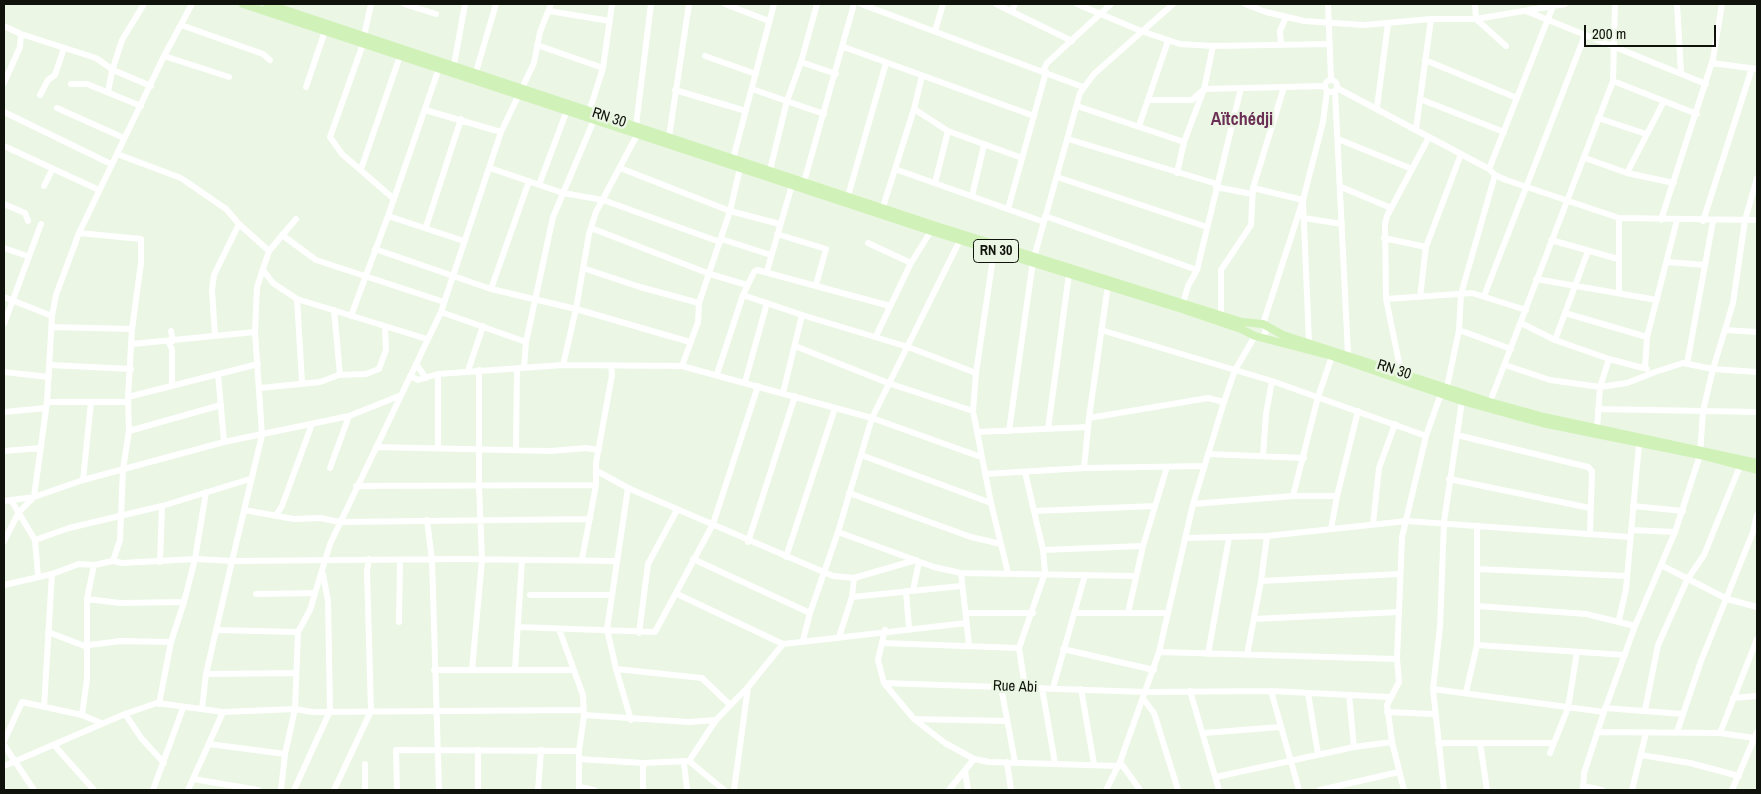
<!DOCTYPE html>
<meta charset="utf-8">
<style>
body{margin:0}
#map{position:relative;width:1761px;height:794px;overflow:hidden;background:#ebf6e4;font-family:"Archivo Narrow",sans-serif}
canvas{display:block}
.frame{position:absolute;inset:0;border:5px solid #0f130c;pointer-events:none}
.scale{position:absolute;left:1584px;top:25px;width:132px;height:22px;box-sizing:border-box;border:2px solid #0f130c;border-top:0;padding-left:6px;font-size:15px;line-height:18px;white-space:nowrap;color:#0f130c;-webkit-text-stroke:4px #ebf6e4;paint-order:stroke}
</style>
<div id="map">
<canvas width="1761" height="794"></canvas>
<div class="frame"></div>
<div class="scale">200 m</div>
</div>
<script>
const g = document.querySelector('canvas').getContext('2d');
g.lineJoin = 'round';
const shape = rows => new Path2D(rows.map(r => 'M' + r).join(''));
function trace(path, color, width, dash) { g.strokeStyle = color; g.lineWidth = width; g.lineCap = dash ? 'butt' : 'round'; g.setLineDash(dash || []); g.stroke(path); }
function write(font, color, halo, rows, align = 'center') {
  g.font = font + ' "Archivo Narrow",sans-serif'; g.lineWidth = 5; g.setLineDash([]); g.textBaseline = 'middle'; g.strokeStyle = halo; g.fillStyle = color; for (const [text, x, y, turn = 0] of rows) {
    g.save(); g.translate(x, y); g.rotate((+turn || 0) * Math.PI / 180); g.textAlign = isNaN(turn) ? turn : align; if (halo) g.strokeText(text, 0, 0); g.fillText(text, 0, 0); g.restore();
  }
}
trace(shape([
 [404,4,436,14],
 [725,4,769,21],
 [861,4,1083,87],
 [996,4,1072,41],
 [1077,4,1141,31,1180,44,1213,46,1330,44],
 [1245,4,1266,12,1304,21,1364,25,1431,19,1476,19,1565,4],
 [1328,4,1331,79],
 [1475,4,1476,19,1506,46],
 [1677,4,1681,73],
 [549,11,610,21],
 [1012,11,1015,4],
 [1526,11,1706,84],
 [181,25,263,54,270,60],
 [4,26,21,34,96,58,113,70,151,86],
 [935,31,943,4],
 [364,36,371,4],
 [363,44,330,137,342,154,394,199],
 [537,45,603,68],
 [1281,45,1280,31,1286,17],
 [844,47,1034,116],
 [164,56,229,77],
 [705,56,756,74],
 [1425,60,1517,98],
 [801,62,836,74],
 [1712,63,1757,69],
 [454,65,465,4],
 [1043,71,1047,63,1111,4],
 [476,72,496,4],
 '1325 86a6 6 0 1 1 12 0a6 6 0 1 1-12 0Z',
 [1613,81,1697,114],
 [4,83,20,47,21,34],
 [71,84,87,84,141,106],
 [306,87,325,31],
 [1337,88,1489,169,1495,175,1506,180,1619,218,1757,220],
 [752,89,824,114],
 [675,90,746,111],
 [1335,91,1348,354],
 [108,92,112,71,122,40,144,4],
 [40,95,48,80,55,75,64,48],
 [1420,99,1504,132],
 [1149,100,1192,100,1204,89,1325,86],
 [1077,106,1184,142],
 [1377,107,1388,24],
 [57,108,124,138],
 [914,109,948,131,1022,158],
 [425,110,501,132],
 [4,112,111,164],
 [589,112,603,68,612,4],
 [1598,118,1646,134],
 [636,126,651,4],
 [1139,126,1168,41],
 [1416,129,1431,19],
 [669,137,689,4],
 [1068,139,1217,184],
 [1338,139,1412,169],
 [4,146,99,190],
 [117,154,181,178,226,209,239,224],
 [1585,158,1627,173,1674,183],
 [733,159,774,4],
 [490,168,563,193,603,200,720,242],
 [620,168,730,211,780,224],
 [361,169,400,56],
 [895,169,1044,222],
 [1489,169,1553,6],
 [770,170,787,101,801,62,817,4],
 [1177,173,1184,142,1204,89,1213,46],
 [1627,173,1664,101],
 [1057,177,1207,227],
 [804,182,854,4],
 [935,183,948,131],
 [539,185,567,110],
 [44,186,52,170],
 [1216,187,1252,194],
 [1341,187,1391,208],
 [1253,188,1303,200,1309,343],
 [848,196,886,63],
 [972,196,984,145],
 [4,204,25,213,28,221],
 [883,207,914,109,922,76],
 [1008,209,1046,72],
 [388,216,464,241],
 [1045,216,1197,270],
 [1304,218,1342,224],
 [1661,220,1713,59,1722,4],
 [1703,221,1752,68],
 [426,227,461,119],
 [591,228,710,274,747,285],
 [79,233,141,239,141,263,132,329,128,397,129,431,123,469,120,540,113,561],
 [777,234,826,249,816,285],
 [282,235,316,260,444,302],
 [1384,238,1426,247],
 [721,239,771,255],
 [1551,240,1618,259],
 [868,243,911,263],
 [4,248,27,256],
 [375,249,491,289,576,309,690,342],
 [994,251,976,373,973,411,991,503,1008,573],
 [1667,262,1705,265],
 [583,268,640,287,699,303],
 [263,270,273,283,297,299,427,339],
 [767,271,792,185],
 [1536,279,1657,300],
 [491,289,529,181],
 [1619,292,1619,218],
 [743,295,802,315,908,347,976,373],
 [1484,296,1585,35],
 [4,297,52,316],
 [1420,297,1426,247,1461,154],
 [297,299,302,382],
 [1386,299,1472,293,1526,310],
 [1183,303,1188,286,1197,270,1241,88],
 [334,310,340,375],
 [441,312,526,342],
 [1565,313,1647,337],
 [1221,315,1221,270,1251,225,1253,188,1284,87],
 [351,316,388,216,439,68],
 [1521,323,1555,340,1609,359,1647,369],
 [4,324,41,224],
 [52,327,132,329],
 [1101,330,1272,381,1426,436],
 [1459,330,1511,349],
 [1725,330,1757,332],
 [171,331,173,341],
 [215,336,212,290,214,275,239,224,269,251],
 [876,336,911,263,931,231],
 [1555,340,1588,251],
 [168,341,172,349,172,386],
 [132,344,255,332],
 [795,346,888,383,973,411],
 [416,364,426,378],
 [1687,364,1713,221],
 [49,365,131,369],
 [563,365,576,309,589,234,596,212,638,133],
 [1505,365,1550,380,1600,387,1627,383,1655,372,1683,363,1713,369,1757,372],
 [682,366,698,322,699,303,730,211,740,168],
 [524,367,526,342,553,217,594,120],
 [1645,368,1647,337,1677,220],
 [468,371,483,326],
 [4,372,49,377],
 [1401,372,1386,299,1385,224,1387,216,1429,137],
 [218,374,224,442],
 [438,374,438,449],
 [717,374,743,295,754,272,757,270,890,306],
 [410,376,418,380,438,374,563,365,682,366,872,418,981,457],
 [745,382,767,303],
 [260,388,320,382,339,375,366,374,379,369,386,350,385,327],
 [783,393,802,315],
 [128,397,258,364],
 [47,402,128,402],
 [1490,402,1613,81,1615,4],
 [1598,409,1757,412],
 [4,412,46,408],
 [1089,418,1208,398,1224,402],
 [1048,429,1069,274],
 [1597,429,1600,387,1609,359],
 [129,431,221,405],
 [1009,431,1033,261,1080,93,1094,74,1173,4],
 [977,432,1088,427],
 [1457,435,1588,467,1592,471,1590,533],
 [376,447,551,451,586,448,599,450],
 [516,448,517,368],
 [4,451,41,448],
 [1208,454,1304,458],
 [861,455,991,503],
 [1263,456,1266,414,1272,381],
 [330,468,349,416],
 [1084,468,1089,418,1108,285],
 [597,471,628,488,833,576,854,578,916,560],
 [985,474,1084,468,1204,466],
 [1449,479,1590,508],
 [83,480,91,402],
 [356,486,596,485],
 [628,488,607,629,616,669,631,720],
 [849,493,971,537,1001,544],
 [1293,496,1318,397,1332,356],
 [11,500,35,540,38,576],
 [4,501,34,497,83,480,224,442,349,416,399,396],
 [1193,504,1293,496,1337,496],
 [1633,506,1683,511],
 [244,510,294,519,320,518,340,522,590,519],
 [1035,511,1155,506],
 [276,515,282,506,312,424],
 [427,520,432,560,439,790],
 [1373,524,1379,468,1395,424],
 [1331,529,1337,496,1358,411],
 [1631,530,1675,532],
 [838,532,934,567,961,573,1135,576],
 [1185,538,1267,536,1407,521,1630,537],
 [35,540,69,528,162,506,250,479],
 [4,541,19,512,34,497,47,402,52,316,56,295,79,233,164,56,192,4],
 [748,542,795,396],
 [1043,550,1143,546],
 [786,557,835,408],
 [582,559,596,485,596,463,612,375,611,365],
 [693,559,810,613],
 [160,562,162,506],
 [1661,565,1727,599,1757,607],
 [1478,569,1627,576],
 [961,573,969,645],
 [1261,581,1399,574],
 [4,585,52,574,79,564,94,565,113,561,122,563,195,559,206,492],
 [913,590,919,562],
 [906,591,909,628],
 [256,594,315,593],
 [677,594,783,644,967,623],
 [530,595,612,595],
 [852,597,961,586],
 [87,599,120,603,184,602,195,559,232,561,262,435,255,332,257,287,269,251,296,219],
 [1477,606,1586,614,1635,626],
 [966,613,1033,613],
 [1074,613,1167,613],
 [1128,613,1143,546,1167,467],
 [1254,619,1399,612],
 [1619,620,1626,589,1639,444],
 [399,622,400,561],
 [518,627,655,632,713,524,758,386],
 [559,629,583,695,584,715,579,751,579,790],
 [216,630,298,632],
 [885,630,878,660,884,683,914,719,945,743,974,759],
 [48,632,87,647],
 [639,633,648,564,677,510],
 [839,637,852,597,854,578],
 [803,640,810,613,838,532,872,418,960,240],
 [882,643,1019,648],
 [89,645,121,641,171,642],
 [1477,645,1625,655],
 [1063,649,1154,670],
 [1159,652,1397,659],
 [1208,654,1229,538],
 [1247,655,1261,581,1267,536],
 [616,669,702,678,730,705],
 [434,670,573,670],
 [472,670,482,560,479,486,479,370],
 [515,670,522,560],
 [206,674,296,673],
 [884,683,1146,692,1271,691,1390,697],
 [1001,687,1015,762],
 [1025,687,1019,648,1045,573,1043,550,1025,472],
 [1042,688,1055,763],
 [1053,688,1085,575],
 [1081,689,1094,764],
 [1433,689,1604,712],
 [1190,691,1219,790],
 [1271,691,1299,790],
 [1466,692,1477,645,1477,526],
 [1308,693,1318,754],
 [1349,695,1354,747],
 [1733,698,1757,696],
 [1144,700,1154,713,1178,790],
 [159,704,171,642,184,602],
 [44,707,52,574],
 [1605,708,1683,714],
 [202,709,206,674,232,561,461,559,617,561],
 [1645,710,1658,645,1687,580,1704,555,1740,466],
 [1387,712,1434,714],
 [125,714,142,739,164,763],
 [82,715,87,679,87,599,94,565],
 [584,715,689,722,716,720],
 [914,719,1006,721],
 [1597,732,1720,733,1754,738],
 [1677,732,1701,661,1753,532,1757,515],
 [1204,733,1280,727],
 [1720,733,1757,639],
 [4,741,22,702,82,715,101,723],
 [1438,743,1554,743],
 [1480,743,1487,790],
 [209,744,285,754],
 [4,745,34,790],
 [54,745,94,790],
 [478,750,478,790],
 [1550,753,1568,708,1577,652],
 [1641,755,1690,763,1739,776],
 [579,759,643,763,689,761,716,720,748,687,783,644],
 [689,761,724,790],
 [1007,762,1011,790],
 [1120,762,1140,790],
 [643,763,643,790],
 [684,763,687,790],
 [365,764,365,790],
 [4,766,125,714,157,703,223,712,295,709,312,712,583,710],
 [965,771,968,790],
 [1216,777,1354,747,1392,742],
 [193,779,258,790],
 [1583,786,1602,790],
 [580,787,594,790],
 [153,790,183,708],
 [188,790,223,712],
 [281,790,285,754,295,709,298,632,310,610,330,544,441,312,501,132,534,63,540,32,551,4],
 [294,790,330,711,328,601,323,574],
 [334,790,371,711,367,571,369,559],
 [397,790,396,750,579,751],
 [538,790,541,750],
 [734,790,748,687],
 [949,790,974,759,989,762,1119,766],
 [1106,790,1120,762,1159,652,1193,504,1224,402,1235,370,1255,336,1261,337,1265,334,1266,328,1263,324,1303,200,1323,122,1327,91],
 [1320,790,1399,772],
 [1404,790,1392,742,1387,705,1399,682,1397,659,1402,537,1426,436,1439,399,1447,387,1459,330,1461,294,1495,175],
 [1444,790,1433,689,1440,627,1444,522,1462,401],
 [1583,790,1584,773,1604,712,1635,626,1675,532,1700,455,1703,411,1713,369,1733,303,1745,220,1757,178],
 [1632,790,1646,733],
 [1732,790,1757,732]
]), '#fff', 6);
trace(shape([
 [243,4,931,231,1182,309,1241,329,1255,336,1332,356,1462,401,1542,423,1700,455,1757,470],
 [267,4,933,225,1242,322,1263,324,1283,335,1490,402,1544,417,1757,463]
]), '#d0f2b8', 8);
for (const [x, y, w] of [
 [996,251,45]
]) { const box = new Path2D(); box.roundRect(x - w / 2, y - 11.5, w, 23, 4); g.fillStyle = '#ebf6e4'; g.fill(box); trace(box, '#0f130c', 1); }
write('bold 14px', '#0f130c', null, [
 ["RN 30",996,251]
]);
write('15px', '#0f130c', '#ebf6e4', [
 ["RN 30",609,118,18],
 ["RN 30",1394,370,18],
 ["Rue Abi",1015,687,2]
]);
write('bold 18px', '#6b2f55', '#ebf6e4', [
 ["Aïtchédji",1242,120]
]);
</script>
